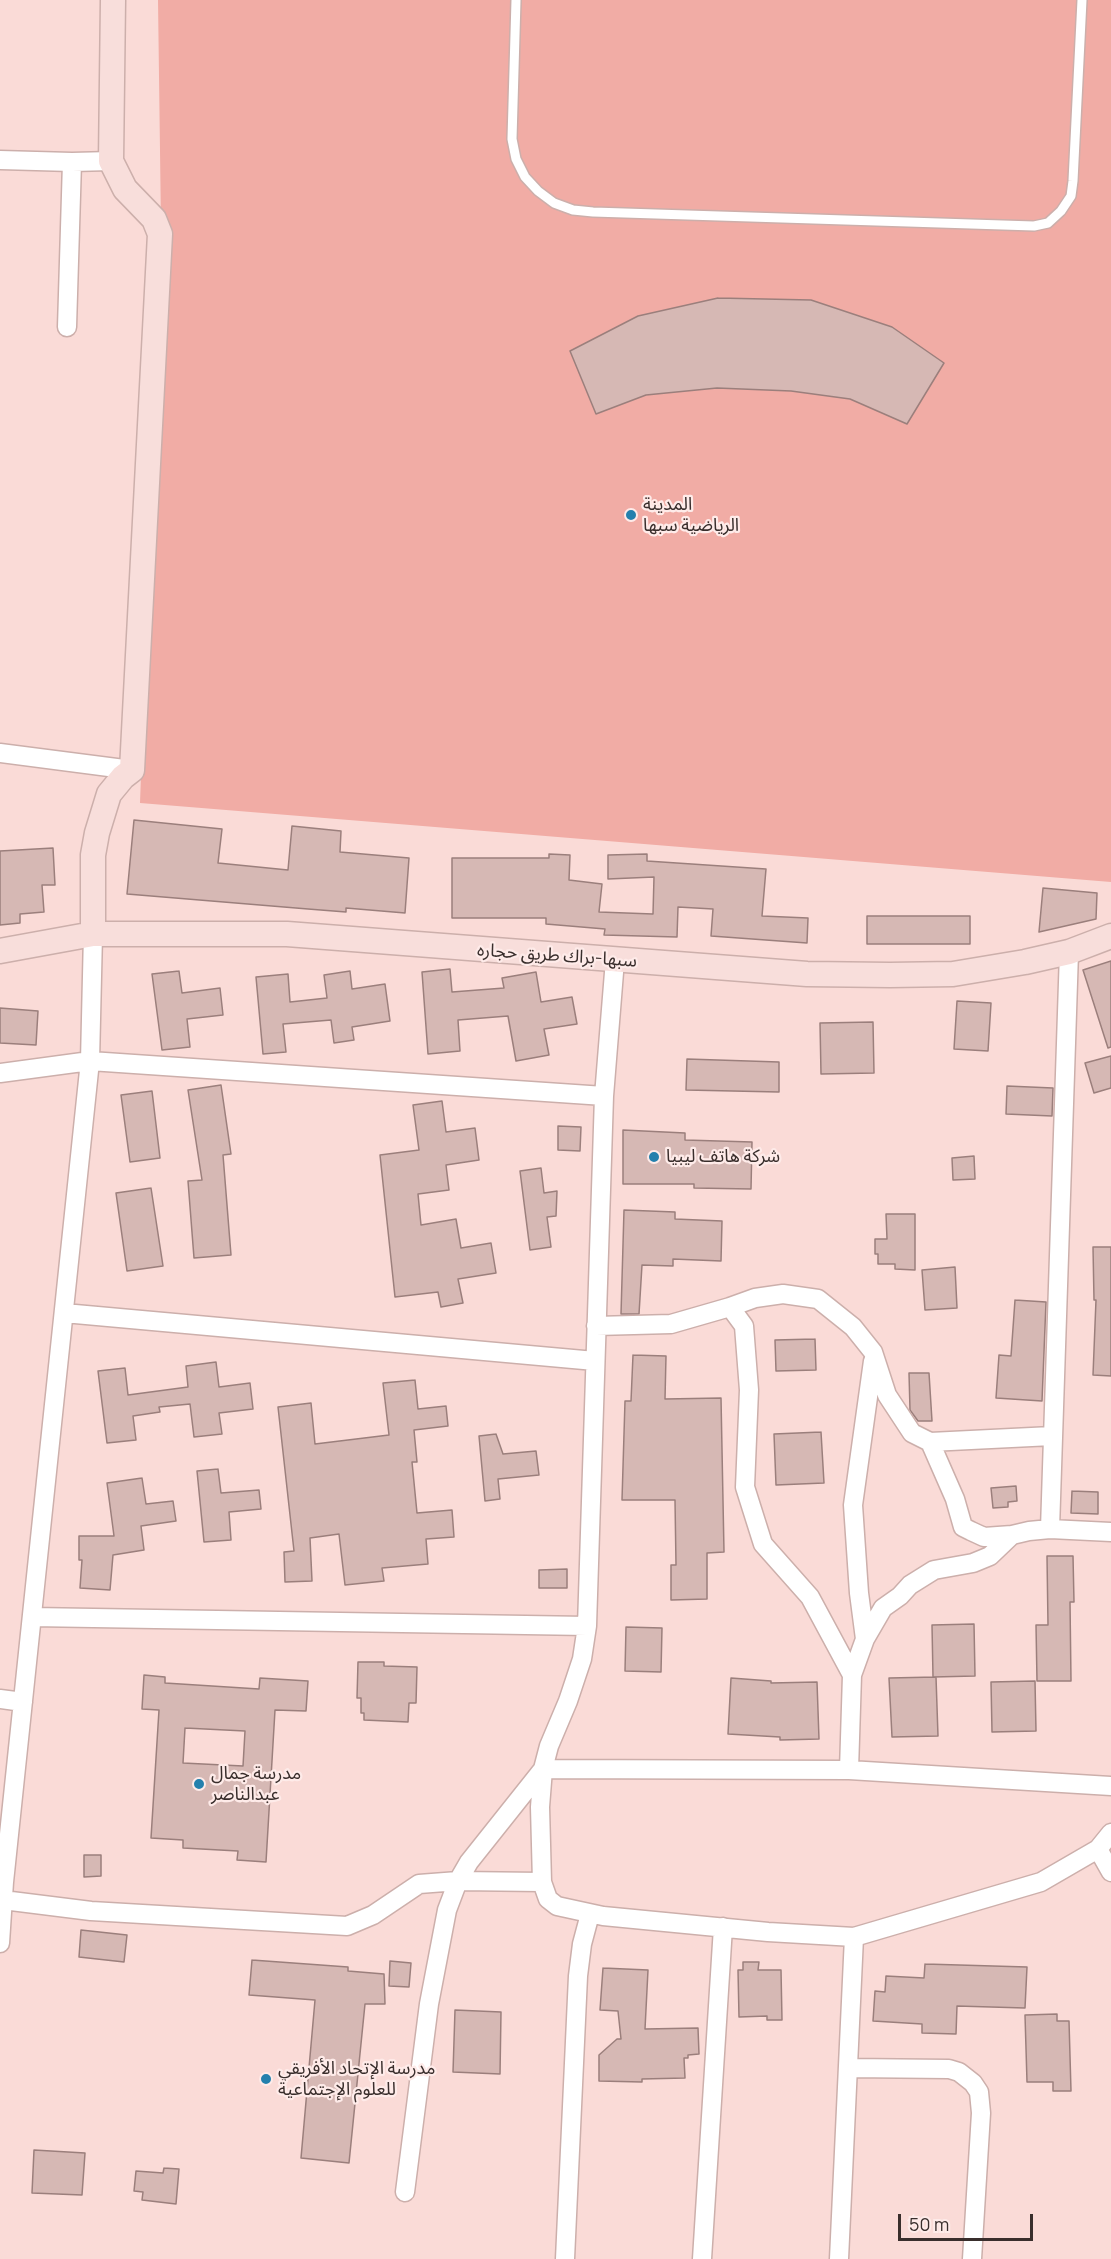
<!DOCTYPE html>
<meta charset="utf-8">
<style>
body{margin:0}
#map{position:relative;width:1111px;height:2259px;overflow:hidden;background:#fadbd7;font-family:Manrope,sans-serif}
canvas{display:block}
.scale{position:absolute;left:898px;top:2214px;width:135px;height:27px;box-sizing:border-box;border:3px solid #392e2c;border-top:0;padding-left:8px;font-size:18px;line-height:21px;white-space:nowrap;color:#392e2c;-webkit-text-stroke:4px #feebe9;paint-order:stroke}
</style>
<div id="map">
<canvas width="1111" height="2259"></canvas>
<div class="scale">50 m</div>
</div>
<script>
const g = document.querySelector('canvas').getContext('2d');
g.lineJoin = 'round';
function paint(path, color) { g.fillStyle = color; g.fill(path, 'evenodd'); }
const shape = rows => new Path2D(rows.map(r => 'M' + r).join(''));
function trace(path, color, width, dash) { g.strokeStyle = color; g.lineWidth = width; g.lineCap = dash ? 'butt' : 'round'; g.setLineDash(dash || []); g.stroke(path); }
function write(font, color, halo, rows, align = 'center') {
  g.font = font + ' Manrope,"Noto Sans Arabic",sans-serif'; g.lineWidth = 4.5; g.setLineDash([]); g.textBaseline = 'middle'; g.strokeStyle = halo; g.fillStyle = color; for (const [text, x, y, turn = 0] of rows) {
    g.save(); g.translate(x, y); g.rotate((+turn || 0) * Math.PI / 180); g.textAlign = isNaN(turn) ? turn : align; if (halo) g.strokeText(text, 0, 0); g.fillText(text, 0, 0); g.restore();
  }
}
paint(shape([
 [158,0,1111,0,1111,882,140,803,161,226]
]), '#f1aca5');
const building = shape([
 [718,298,811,300,892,327,944,363,907,424,850,399,791,391,717,388,646,395,596,414,570,351,638,316,718,298],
 [134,820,222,829,218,863,288,870,292,826,341,831,340,852,409,858,405,913,346,908,346,912,308,909,127,894,134,820],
 [53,848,55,885,42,885,44,912,20,914,20,923,0,925,0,851,53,848],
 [549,854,570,855,569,880,602,884,599,912,653,914,654,877,608,879,608,855,647,854,647,861,766,869,762,916,808,918,807,943,711,936,713,909,678,907,677,937,604,935,605,929,546,924,546,918,452,918,452,858,549,858,549,854],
 [1043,888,1097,893,1096,919,1039,932,1043,888],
 [867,916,970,916,970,944,867,944,867,916],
 [1111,961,1111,1047,1108,1048,1083,970,1111,961],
 [450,969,452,992,504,988,502,978,536,972,541,1002,572,997,577,1024,544,1029,549,1055,516,1061,508,1016,458,1020,460,1051,428,1054,422,972,450,969],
 [179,971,182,993,220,988,223,1015,187,1019,190,1047,162,1050,152,974,179,971],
 [350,971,352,989,385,984,390,1021,352,1027,354,1040,334,1043,331,1020,283,1024,286,1052,263,1054,256,977,288,974,290,1002,327,998,324,975,350,971],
 [957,1001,991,1003,988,1051,954,1049,957,1001],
 [0,1008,38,1011,36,1045,0,1043,0,1008],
 [873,1022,874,1073,821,1074,820,1023,873,1022],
 [1111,1056,1111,1088,1094,1093,1085,1063,1111,1056],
 [687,1059,779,1062,779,1092,686,1090,687,1059],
 [221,1085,231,1154,223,1155,231,1255,194,1258,188,1181,202,1180,188,1090,221,1085],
 [1007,1086,1053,1088,1052,1116,1006,1114,1007,1086],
 [152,1091,160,1158,130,1162,121,1095,152,1091],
 [442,1101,446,1132,475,1128,479,1160,446,1165,449,1190,418,1194,421,1225,456,1219,461,1248,491,1243,496,1273,458,1279,463,1303,441,1307,438,1292,395,1297,380,1155,419,1150,413,1105,442,1101],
 [558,1126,581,1127,580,1151,558,1150,558,1126],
 [623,1130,685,1133,685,1140,752,1142,751,1189,694,1188,694,1184,623,1184,623,1130],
 [974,1156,975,1179,953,1180,952,1158,974,1156],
 [541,1168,544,1193,557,1191,556,1216,547,1217,551,1247,530,1250,520,1171,541,1168],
 [151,1188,163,1266,127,1271,116,1193,151,1188],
 [624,1210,675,1212,675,1219,722,1221,721,1261,673,1259,673,1266,642,1265,639,1314,621,1314,624,1210],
 [886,1214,915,1214,915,1270,895,1269,895,1264,878,1264,878,1254,875,1254,875,1239,887,1239,886,1214],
 [1093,1247,1111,1247,1111,1376,1093,1375,1096,1300,1094,1300,1093,1247],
 [955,1267,957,1308,925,1310,922,1270,955,1267],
 [1015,1300,1046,1302,1042,1401,996,1398,999,1355,1011,1356,1015,1300],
 [815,1339,816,1370,776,1371,775,1340,815,1339],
 [633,1355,666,1356,665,1399,721,1398,724,1552,707,1553,707,1599,671,1600,671,1565,676,1565,675,1500,622,1500,625,1401,631,1401,633,1355],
 [216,1362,219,1387,250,1383,253,1409,219,1413,222,1434,194,1437,190,1404,159,1407,160,1412,133,1416,136,1440,107,1443,98,1371,125,1368,128,1395,188,1387,186,1366,216,1362],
 [909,1373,929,1373,932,1421,918,1421,910,1410,909,1373],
 [415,1380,418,1409,446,1406,448,1426,414,1430,417,1462,412,1462,417,1513,452,1510,454,1537,426,1539,428,1564,382,1568,384,1581,345,1585,339,1534,310,1538,312,1581,285,1582,284,1552,294,1551,278,1407,311,1403,315,1444,389,1435,383,1383,415,1380],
 [821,1432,824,1483,776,1485,774,1434,821,1432],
 [496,1434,503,1454,536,1451,539,1475,498,1479,500,1499,485,1501,479,1436,496,1434],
 [218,1469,221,1493,259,1490,261,1509,229,1512,231,1540,204,1542,197,1471,218,1469],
 [142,1478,146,1504,173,1501,176,1521,141,1526,144,1550,113,1555,110,1590,80,1588,82,1560,79,1560,79,1536,114,1536,107,1483,142,1478],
 [1016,1486,1017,1501,1008,1502,1008,1507,993,1508,991,1488,1016,1486],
 [1072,1491,1098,1492,1098,1514,1071,1513,1072,1491],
 [1047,1556,1073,1556,1074,1602,1070,1602,1071,1681,1037,1681,1036,1625,1048,1625,1047,1556],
 [567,1569,567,1588,539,1588,539,1570,567,1569],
 [974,1624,975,1676,933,1677,932,1625,974,1624],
 [626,1627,662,1628,661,1672,625,1671,626,1627],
 [358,1662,384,1662,384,1666,417,1667,416,1703,409,1703,408,1722,364,1720,364,1713,361,1713,361,1698,357,1698,358,1662],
 [144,1675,165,1677,165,1683,259,1689,260,1678,308,1681,306,1711,275,1710,266,1862,237,1860,238,1851,183,1848,183,1840,151,1838,159,1710,142,1709,144,1675],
 [185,1728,245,1731,243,1766,183,1763,185,1728],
 [936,1677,938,1736,892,1737,889,1678,936,1677],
 [731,1678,771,1681,771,1683,817,1682,819,1739,780,1740,780,1737,728,1734,731,1678],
 [1035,1681,1036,1731,992,1732,991,1682,1035,1681],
 [84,1855,101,1855,101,1876,84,1877,84,1855],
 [81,1930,127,1935,124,1962,79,1957,81,1930],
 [252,1960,348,1967,348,1971,384,1974,385,2004,365,2004,349,2163,301,2158,315,2000,249,1995,252,1960],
 [390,1961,411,1963,409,1987,389,1986,390,1961],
 [743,1962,759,1962,758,1970,781,1970,782,2020,767,2020,767,2016,739,2017,738,1970,743,1970,743,1962],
 [925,1964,1027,1967,1025,2008,957,2006,956,2034,922,2033,922,2024,873,2021,875,1991,885,1992,886,1976,924,1978,925,1964],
 [603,1968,648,1970,645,2029,698,2028,699,2054,688,2055,688,2058,684,2058,685,2078,642,2079,642,2082,599,2081,599,2055,617,2039,621,2039,618,2011,600,2010,603,1968],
 [455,2010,501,2012,500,2074,453,2072,455,2010],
 [1057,2014,1057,2021,1069,2021,1071,2091,1053,2091,1053,2082,1027,2082,1025,2015,1057,2014],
 [34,2150,85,2153,82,2195,32,2193,34,2150],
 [164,2168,179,2169,176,2204,142,2200,143,2192,134,2191,136,2171,163,2173,164,2168]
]);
paint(building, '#d6b8b4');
trace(building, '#9b7f7c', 1.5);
const lane = shape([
 [516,0,512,139,516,159,525,177,538,191,554,203,573,210,593,212,1034,226,1048,223,1061,211,1071,196,1073,181,1082,0]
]);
const street = shape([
 [0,160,72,162,111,161],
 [67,327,72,162],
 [0,753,132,770],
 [615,960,604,1096,587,1626,582,1659,568,1701,549,1746,543,1769,540,1807,542,1882,548,1899,557,1906,603,1916,768,1932,854,1937,1041,1882,1098,1849],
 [0,1073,90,1061,604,1096],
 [730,1307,755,1298,783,1294,818,1299,853,1327,873,1352,887,1395,912,1433,930,1442,1052,1436],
 [64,1313,595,1361],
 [596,1326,671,1324,730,1307,744,1326,749,1390,745,1487,763,1544,810,1597,852,1675,849,1770],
 [930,1442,955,1499,963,1527,971,1531,984,1537,1012,1535,1029,1531,1050,1529,1111,1532],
 [1050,1529,1069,952],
 [32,1617,587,1626],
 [865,1639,859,1593,853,1505,873,1361],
 [852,1675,865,1639,883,1608,900,1596,910,1585,934,1570,973,1563,990,1556,1012,1535],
 [0,1699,23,1702],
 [1111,1833,1098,1849,1111,1872],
 [3,1900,91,1911,347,1926,373,1915,419,1884,458,1881,542,1882],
 [0,1943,4,1882,90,1061,93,934],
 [849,2068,949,2069,959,2072,973,2083,979,2092,981,2113,972,2259],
 [405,2192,429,2004,447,1910,458,1881,469,1862,543,1769,849,1770,1111,1786],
 [565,2259,578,1976,582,1944,590,1914],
 [702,2259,723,1927],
 [839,2259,854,1937]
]);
const secondary = shape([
 [93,934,93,855,97,833,109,794,123,777,132,770,160,234,154,219,125,189,111,161,113,0],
 [0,951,93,934,287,934,807,974,890,975,953,974,1025,962,1069,952,1111,936]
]);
trace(lane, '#ccafab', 12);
trace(street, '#ccafab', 21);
trace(secondary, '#ccafab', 27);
trace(lane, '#fff', 9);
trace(street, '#fff', 18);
trace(secondary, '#f8dedb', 24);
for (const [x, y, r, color] of [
 [631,515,6,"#2480ad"],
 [654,1157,6,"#2480ad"],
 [199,1784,6,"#2480ad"],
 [266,2079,6,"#2480ad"]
]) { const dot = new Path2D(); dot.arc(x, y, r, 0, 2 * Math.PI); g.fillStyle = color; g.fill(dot); trace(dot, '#feebe9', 2); }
write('18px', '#392e2c', '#feebe9', [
 ["المدينة",643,505],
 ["الرياضية سبها",643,526],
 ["شركة هاتف ليبيا",666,1157],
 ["مدرسة جمال",211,1774],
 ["عبدالناصر",211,1795],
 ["مدرسة الإتحاد الأفريقي",278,2069],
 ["للعلوم الإجتماعية",278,2090]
], 'left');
write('18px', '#392e2c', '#feebe9', [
 ["سبها-براك طريق حجاره",557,956,4]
]);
</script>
